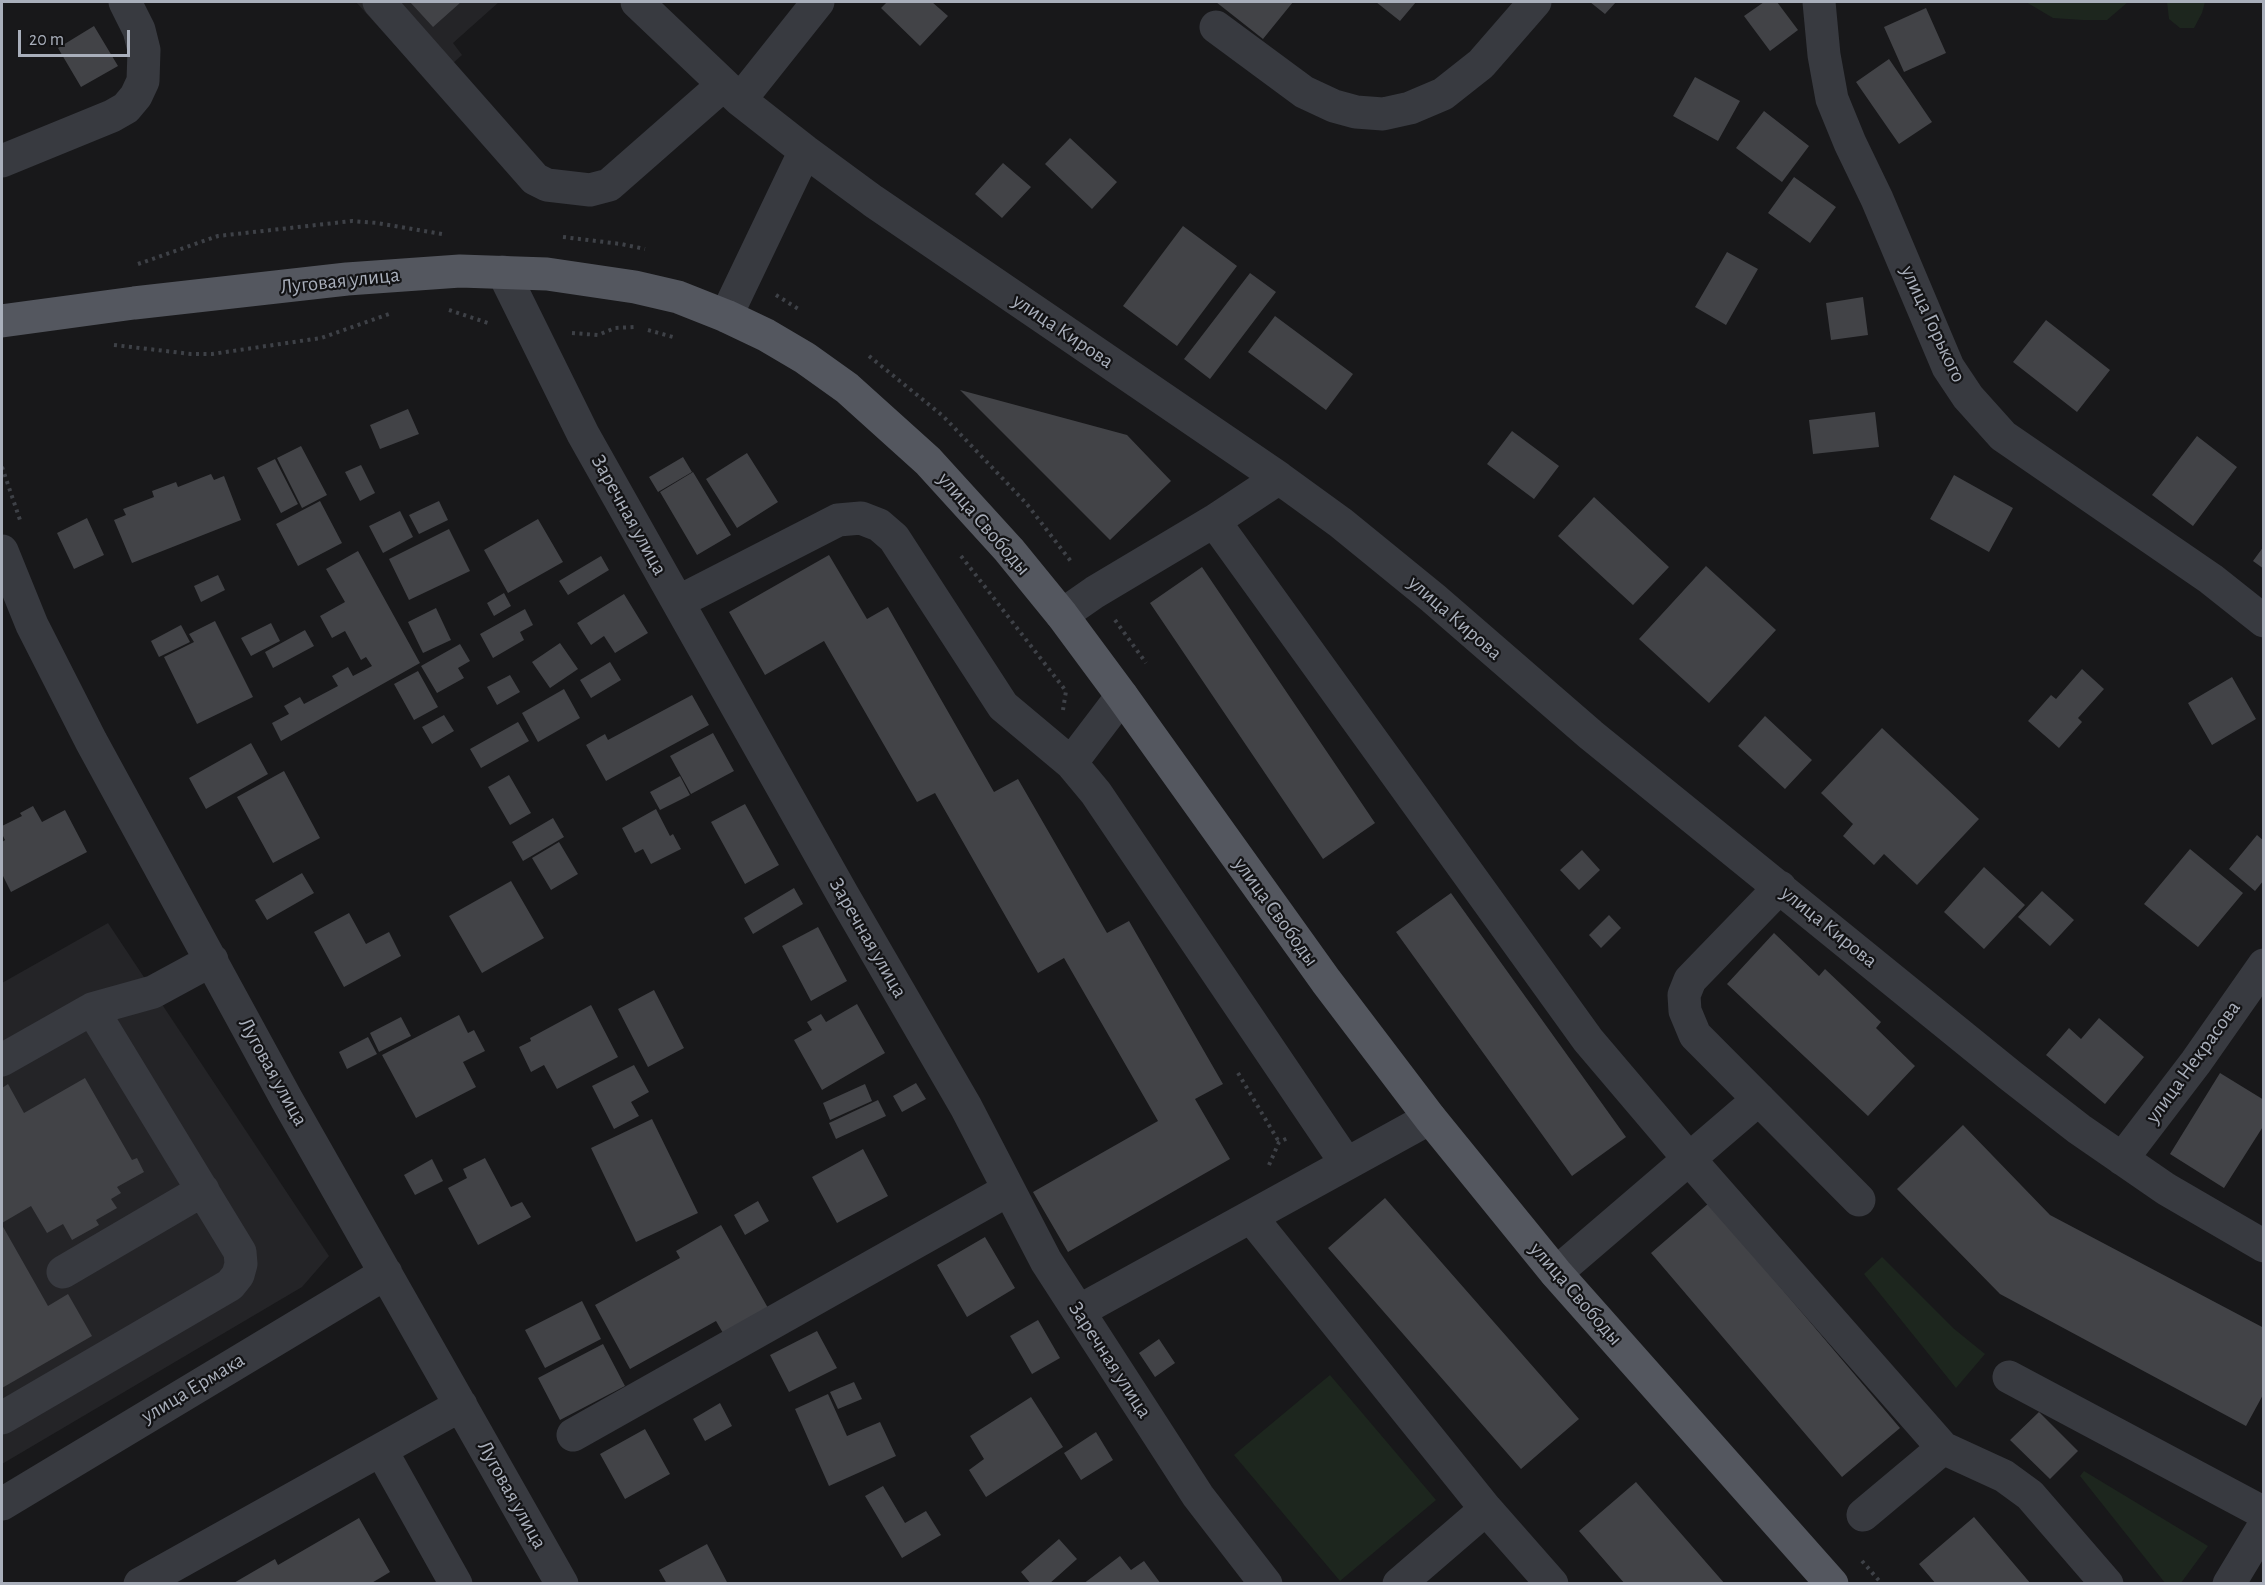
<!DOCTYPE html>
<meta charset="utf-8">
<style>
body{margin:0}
#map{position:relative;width:2265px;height:1585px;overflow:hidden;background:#18181a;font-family:"Alegreya Sans",sans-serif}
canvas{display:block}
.frame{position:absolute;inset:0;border:3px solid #a9afbb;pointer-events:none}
.scale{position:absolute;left:18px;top:30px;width:112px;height:27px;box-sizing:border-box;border:3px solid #a9afbb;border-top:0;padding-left:8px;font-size:18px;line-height:21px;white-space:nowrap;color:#a9afbb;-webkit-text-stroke:4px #131315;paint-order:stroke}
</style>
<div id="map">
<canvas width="2265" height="1585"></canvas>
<div class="frame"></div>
<div class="scale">20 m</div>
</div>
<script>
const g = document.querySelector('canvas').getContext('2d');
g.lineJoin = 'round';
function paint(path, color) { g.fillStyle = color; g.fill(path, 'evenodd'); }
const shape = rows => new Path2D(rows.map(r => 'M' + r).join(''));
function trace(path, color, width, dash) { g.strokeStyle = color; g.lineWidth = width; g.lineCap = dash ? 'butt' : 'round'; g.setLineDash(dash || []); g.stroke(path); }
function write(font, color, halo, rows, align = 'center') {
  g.font = font + ' "Alegreya Sans",sans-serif'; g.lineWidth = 4.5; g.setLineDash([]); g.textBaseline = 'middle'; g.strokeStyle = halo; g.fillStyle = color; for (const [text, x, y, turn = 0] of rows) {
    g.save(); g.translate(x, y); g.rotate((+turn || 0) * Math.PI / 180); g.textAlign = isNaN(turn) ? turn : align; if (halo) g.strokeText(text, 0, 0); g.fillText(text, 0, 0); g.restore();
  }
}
paint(shape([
 [356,2,499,2,453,43,462,55,430,84],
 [108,923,329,1256,302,1287,2,1464,2,983]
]), '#242427');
paint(shape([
 [2026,2,2128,2,2107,20,2083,20,2053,18],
 [2167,2,2205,2,2202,13,2194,28,2180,28,2169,19],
 [1882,1257,1953,1328,1985,1354,1956,1388,1864,1274],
 [1330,1375,1436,1500,1340,1581,1234,1455],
 [2084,1471,2208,1546,2181,1583,2165,1583,2080,1476]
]), '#1d261e');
paint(shape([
 [410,2,461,2,433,27],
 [887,2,932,2,948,16,920,46,881,8],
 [1216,2,1293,2,1263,39],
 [1376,2,1416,2,1400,21],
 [1590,2,1616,2,1605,14],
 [1764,2,1777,2,1798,30,1770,51,1744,16],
 [1926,8,1946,53,1904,72,1884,27],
 [94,26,118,66,81,87,58,48],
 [1889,59,1932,122,1899,144,1856,82],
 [1695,77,1740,101,1718,141,1673,116],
 [1764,111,1809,146,1782,182,1736,148],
 [1070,138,1117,182,1092,209,1045,164],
 [1003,163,1031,187,1002,218,975,194],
 [1794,177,1836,207,1810,243,1768,213],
 [1183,226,1237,266,1177,346,1123,306],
 [1727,252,1758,269,1726,325,1695,307],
 [1250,273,1276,292,1210,379,1184,359],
 [1863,297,1868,335,1831,340,1826,303],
 [1275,316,1353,374,1326,410,1248,352],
 [2046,320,2110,370,2077,412,2013,362],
 [960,390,1127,435,1171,481,1110,540],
 [408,409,419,434,380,449,370,425],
 [1875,412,1879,447,1813,454,1809,420],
 [1512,431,1559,466,1534,499,1487,464],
 [2197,436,2237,467,2193,526,2152,495],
 [301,446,327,495,302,508,277,458],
 [747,453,778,502,737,528,706,479],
 [683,457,692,472,658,492,649,477],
 [275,459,298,504,281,513,257,468],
 [361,465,375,493,360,501,345,472],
 [693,472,731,535,697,555,660,492],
 [211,474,214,480,224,476,241,520,132,563,114,520,126,515,123,509,154,497,152,491,176,482,178,487],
 [1954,475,2013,508,1989,552,1930,519],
 [1594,497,1669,567,1633,605,1558,536],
 [320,501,342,543,298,566,276,524],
 [439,501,448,520,419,534,409,515],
 [400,511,413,537,383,553,369,526],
 [87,518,104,555,74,569,57,533],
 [538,519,563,562,508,593,484,550],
 [449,529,470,571,409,600,389,559],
 [2264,546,2264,569,2253,561],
 [358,551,420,663,281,741,272,723,289,714,284,706,300,697,304,704,338,686,332,676,348,667,353,676,372,666,366,657,361,660,345,631,332,638,320,616,345,602,326,569],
 [829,555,867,619,888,607,994,792,1018,779,1107,933,1129,921,1223,1084,1195,1099,1230,1159,1068,1252,1033,1192,1158,1121,1064,958,1038,973,935,793,917,802,824,641,765,675,729,612],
 [601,556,609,570,568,595,559,581],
 [1706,566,1776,630,1709,703,1639,639],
 [1202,567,1375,823,1323,859,1150,603],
 [218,575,225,590,201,602,194,586],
 [504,593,511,606,494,616,487,603],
 [624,594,648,633,615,653,604,636,591,645,577,623],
 [436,608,451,640,423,653,408,622],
 [525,609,533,625,520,632,524,640,493,658,480,634],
 [215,621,253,697,197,724,164,657,194,642,189,634],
 [271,623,280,641,251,656,241,638],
 [181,625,190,642,159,657,151,641],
 [305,630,314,646,273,668,265,652],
 [560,643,578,669,550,688,532,662],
 [460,644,470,661,458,668,464,678,437,693,421,666],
 [610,662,621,680,591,698,580,680],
 [2082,669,2104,689,2078,718,2082,722,2059,748,2028,721,2051,695,2056,699],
 [418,671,438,707,414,720,394,684],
 [510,675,520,692,497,705,487,687],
 [2232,677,2256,719,2212,745,2188,703],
 [564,689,580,718,538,742,522,713],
 [692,695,709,725,606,781,586,745,605,734,608,740],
 [444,715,454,731,432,744,422,727],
 [1765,716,1812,760,1785,789,1738,746],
 [518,722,529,741,481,768,470,749],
 [1882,728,1979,819,1917,885,1884,854,1874,865,1843,836,1853,824,1821,793],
 [713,733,734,771,691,794,670,756],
 [251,743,268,774,206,809,189,778],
 [284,771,320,838,273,863,237,797],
 [509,775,531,813,510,825,488,787],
 [680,776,690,795,660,810,650,792],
 [745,804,779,865,745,884,711,822],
 [33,806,42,822,65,810,87,852,11,892,2,874,2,842,5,840,2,834,2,826,22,816,20,813],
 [656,809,670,836,673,834,681,849,651,864,643,849,635,853,622,828],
 [553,818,564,837,523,861,512,842],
 [2257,835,2264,841,2264,880,2255,891,2229,869],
 [559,842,578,874,551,890,532,858],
 [2190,849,2243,893,2198,947,2144,904],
 [1582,850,1600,870,1579,890,1560,870],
 [1984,867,2025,905,1984,949,1944,912],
 [302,873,314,893,267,920,255,900],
 [511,881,544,938,482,973,449,916],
 [794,888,803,904,753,934,744,918],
 [2042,891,2074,920,2050,946,2018,917],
 [1451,893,1626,1137,1572,1176,1396,932],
 [349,913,366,944,389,932,401,956,344,987,314,932],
 [1609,915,1621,928,1601,948,1589,935],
 [818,927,847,981,811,1001,782,946],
 [1774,933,1819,976,1825,969,1881,1022,1876,1028,1915,1066,1868,1116,1727,984],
 [654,990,684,1048,648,1067,618,1009],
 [857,1004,885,1053,822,1090,794,1040,812,1030,807,1022,821,1014,826,1022],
 [591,1005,618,1057,557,1089,544,1065,531,1072,519,1047,531,1041,530,1038],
 [459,1015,468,1033,474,1030,485,1051,463,1062,476,1087,416,1118,382,1055],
 [401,1017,411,1036,379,1052,370,1033],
 [2099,1018,2144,1057,2105,1104,2046,1055,2069,1028,2081,1039],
 [368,1037,377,1054,347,1069,339,1052],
 [634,1065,649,1092,631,1102,639,1116,614,1129,592,1086],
 [2220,1073,2264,1100,2264,1125,2224,1188,2170,1154],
 [85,1078,132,1160,137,1158,144,1172,117,1187,121,1193,111,1199,117,1208,96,1220,99,1225,72,1240,63,1224,47,1233,31,1206,2,1223,2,1088,8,1084,24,1113],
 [916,1083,926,1099,902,1112,893,1096],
 [865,1084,872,1101,830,1120,823,1103],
 [878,1100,886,1116,836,1139,829,1123],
 [652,1119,698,1213,636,1242,591,1148],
 [1963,1125,2050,1215,2264,1328,2264,1393,2246,1426,2000,1294,1897,1189],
 [863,1149,888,1196,837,1223,812,1177],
 [485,1158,511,1207,522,1202,531,1217,478,1245,448,1188,467,1178,463,1169],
 [432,1159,443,1181,415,1195,404,1175],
 [1385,1198,1579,1419,1521,1469,1328,1248],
 [758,1201,769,1221,745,1235,734,1215],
 [1709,1203,1900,1428,1842,1477,1651,1253],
 [2,1225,48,1306,68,1294,92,1336,2,1388],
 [721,1225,768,1308,723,1333,716,1321,630,1369,595,1305,680,1258,676,1251],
 [985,1237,1015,1288,967,1317,937,1265],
 [582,1301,601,1339,545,1368,525,1330],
 [1038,1320,1060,1358,1032,1374,1010,1336],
 [817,1331,837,1368,789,1392,770,1355],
 [1159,1339,1175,1363,1155,1377,1139,1353],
 [603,1344,625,1386,560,1420,538,1378],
 [854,1382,862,1399,838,1409,830,1392],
 [828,1394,847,1436,880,1422,896,1456,829,1486,795,1409],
 [1031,1397,1063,1447,986,1497,969,1470,984,1459,970,1436],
 [720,1403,732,1426,705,1441,693,1419],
 [2039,1412,2078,1451,2050,1479,2010,1440],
 [645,1429,670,1474,625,1499,600,1454],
 [1096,1432,1113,1460,1081,1480,1064,1453],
 [1636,1482,1725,1584,1625,1584,1579,1531],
 [883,1486,905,1523,926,1511,941,1535,902,1558,865,1496],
 [1974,1517,2031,1584,1936,1584,1919,1564],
 [359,1518,390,1572,370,1584,232,1584,275,1559,278,1565],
 [1059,1539,1077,1559,1049,1584,1031,1584,1021,1572],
 [707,1544,728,1584,667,1584,659,1570],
 [1120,1556,1131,1570,1144,1561,1161,1584,1083,1584]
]), '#424347');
trace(shape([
 [563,237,621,244,645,249],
 [138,264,218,236,352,221,377,223,442,234],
 [776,295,800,310],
 [449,310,488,323],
 [648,330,673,337],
 [572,333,598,335,615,328,635,327],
 [114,345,191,354,212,354,321,338,389,314],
 [869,356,943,416,1026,503,1073,564],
 [2,467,20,520],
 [961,556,1066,691,1063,710],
 [1115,620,1146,663],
 [1238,1073,1279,1142],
 [1269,1165,1279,1142,1288,1138],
 [1862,1561,1882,1584]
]), '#3e4147', 4, [3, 4.5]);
trace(shape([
 [379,2,535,179,547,185,590,190,609,185,723,85],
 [637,2,740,100,805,151,873,201,1279,478,1341,523,1433,598,1591,735,2011,1076,2079,1129,2166,1189,2264,1246],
 [1819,2,1824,55,1832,99,1850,143,1877,199,1948,367,1968,397,2003,436,2211,579,2264,621],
 [1216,27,1304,92,1334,106,1356,112,1383,114,1410,108,1443,94,1481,64,1535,2],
 [740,100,818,2],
 [2,161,112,116,126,108,136,96,143,81,144,50,139,30,125,2],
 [503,272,583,434,843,895,966,1107,1046,1261,1198,1496,1266,1584],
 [726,316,805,151],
 [1214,521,1588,1040,1690,1160,1943,1448],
 [2,551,32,625,91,741,287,1100,562,1584],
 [678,602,838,520,861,518,879,525,894,538,1003,706,1071,763,1096,793,1346,1163],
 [1062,615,1095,592,1214,521,1279,478],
 [1071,763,1122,696],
 [1780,887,1690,980,1684,995,1685,1011,1695,1035,1859,1200],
 [2,1060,92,1009,153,992,212,960],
 [2122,1159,2196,1062,2264,965],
 [1251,1217,1486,1509,1552,1584],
 [63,1272,203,1190],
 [1556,1273,1759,1099],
 [1079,1311,1430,1118],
 [2009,1377,2264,1513],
 [2,1418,230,1285,238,1275,241,1264,240,1252,92,1009],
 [573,1435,1008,1190],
 [381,1450,456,1584],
 [2,1504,386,1273],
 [1863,1515,1943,1448,2004,1476,2030,1495,2107,1584],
 [140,1584,461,1405],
 [1399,1584,1486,1509],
 [2229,1584,2264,1526]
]), '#383a40', 33);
trace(shape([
 [2,321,134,303,347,279,460,271,547,274,635,287,678,297,726,316,766,335,805,358,847,388,928,461,1009,550,1062,615,1122,696,1326,981,1430,1118,1556,1273,1832,1584]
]), '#54575f', 33);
write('21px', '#a9afbb', '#131315', [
 ["Луговая улица",340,281,-6],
 ["улица Горького",1933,324,65],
 ["улица Кирова",1063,331,34],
 ["Заречная улица",629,515,61],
 ["улица Свободы",984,524,49],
 ["улица Кирова",1455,618,41],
 ["улица Свободы",1276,912,54],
 ["улица Кирова",1829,927,39],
 ["Заречная улица",868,938,60],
 ["улица Некрасова",2193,1062,-54],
 ["Луговая улица",273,1072,61],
 ["улица Свободы",1576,1294,49],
 ["Заречная улица",1110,1360,57],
 ["улица Ермака",193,1388,-31],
 ["Луговая улица",512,1495,61]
]);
</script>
